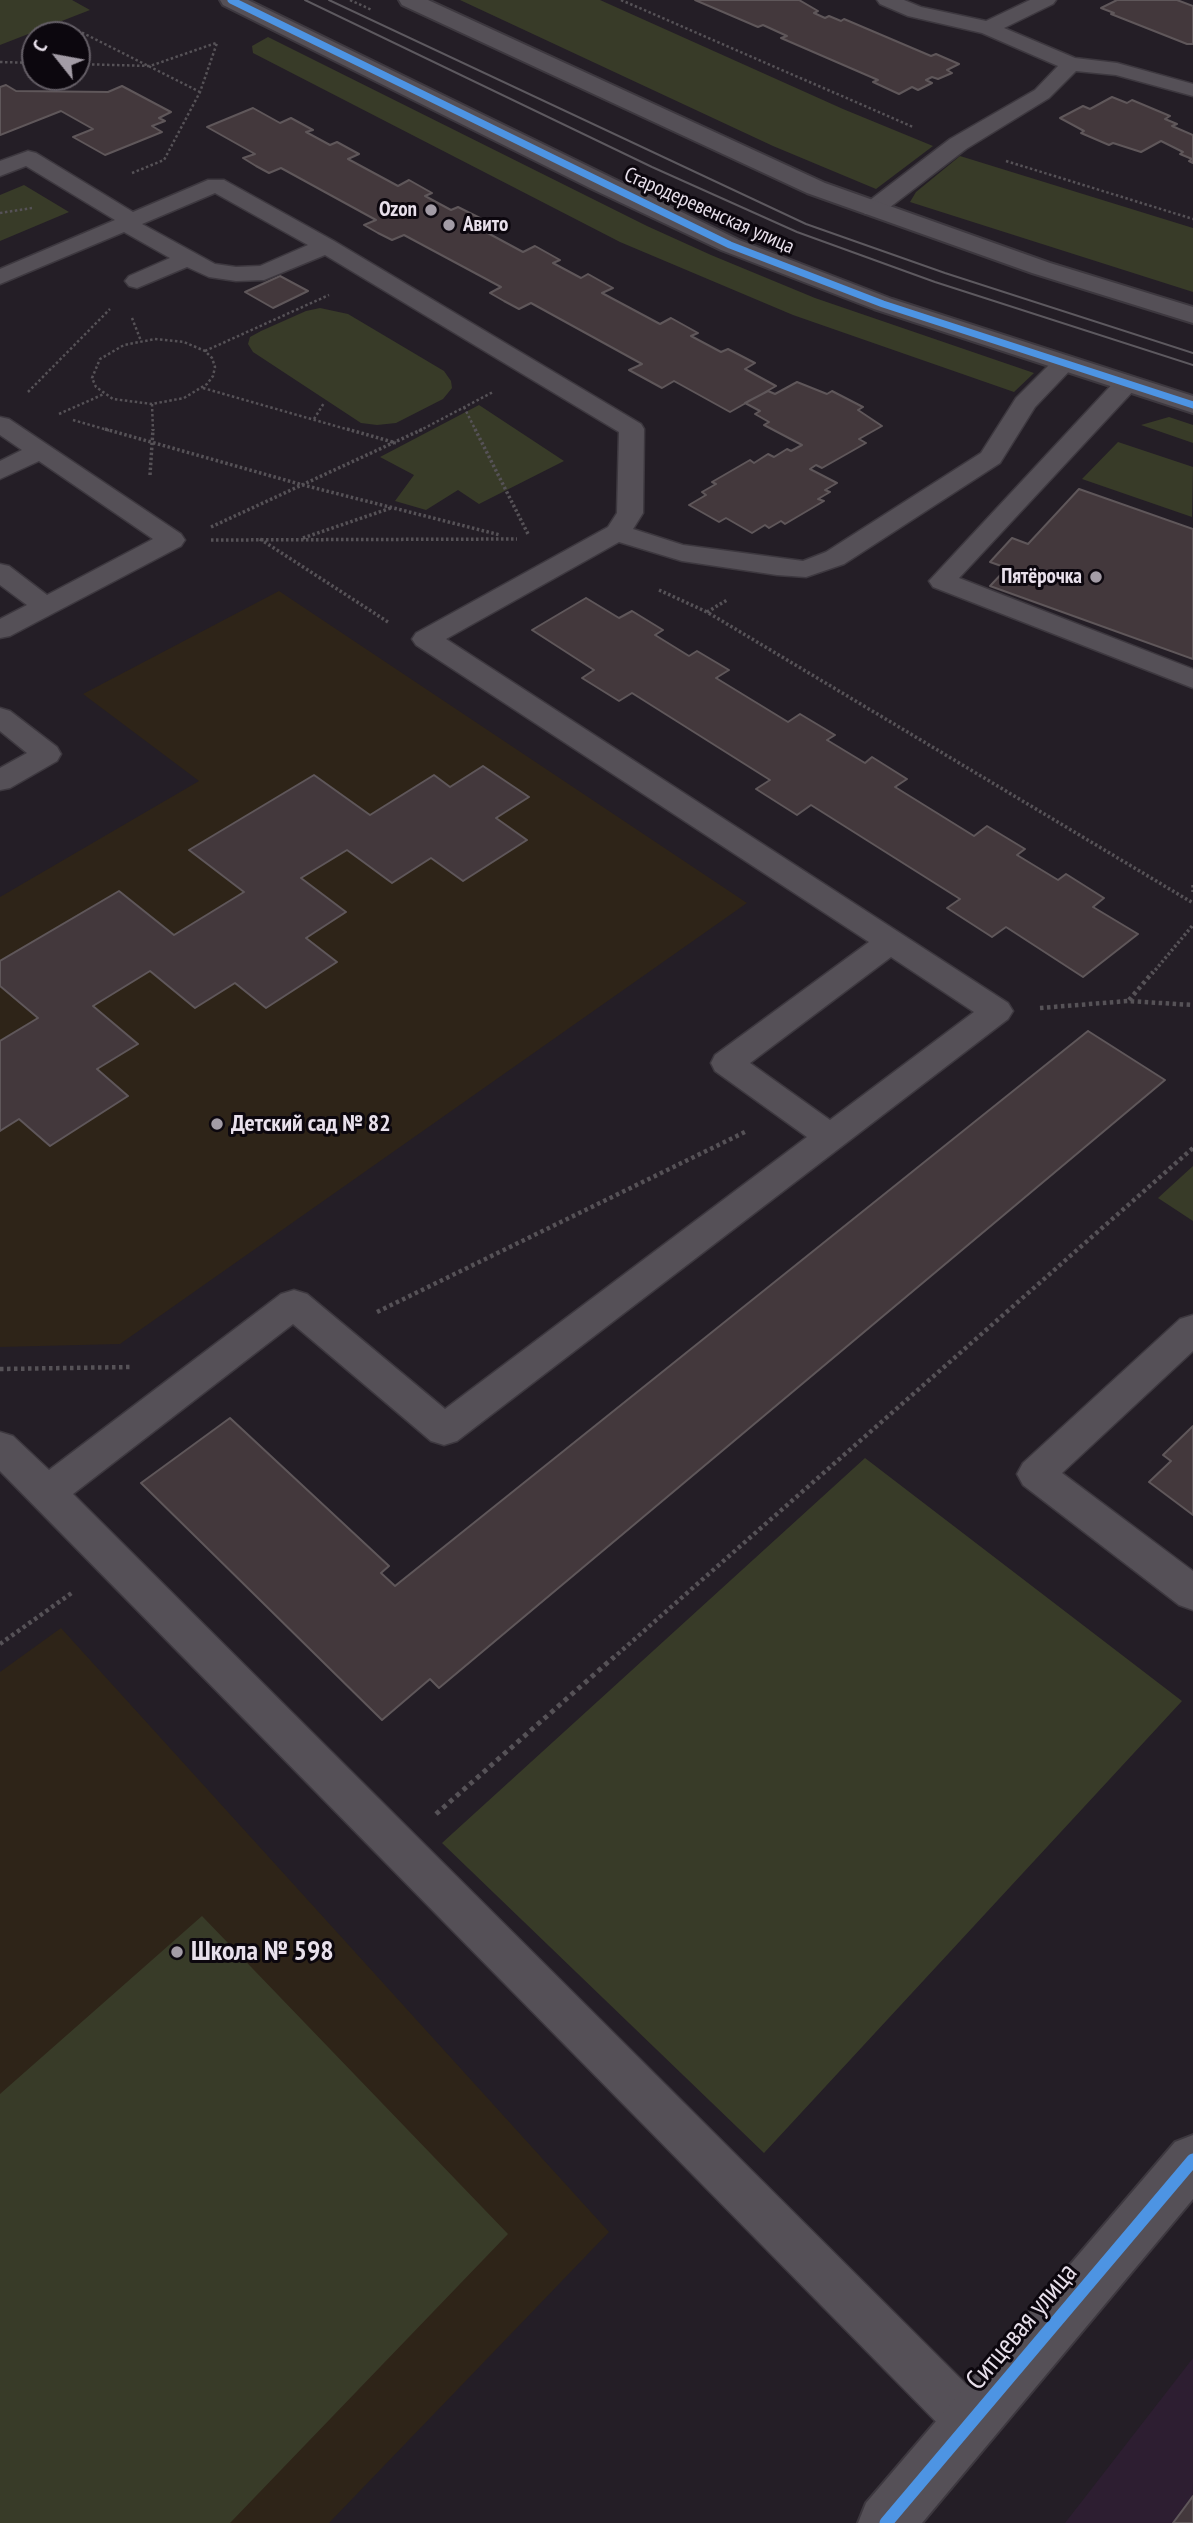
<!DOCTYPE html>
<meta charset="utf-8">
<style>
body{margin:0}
#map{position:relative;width:1193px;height:2523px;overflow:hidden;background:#241e26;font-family:"PT Sans Narrow",sans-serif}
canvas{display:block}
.north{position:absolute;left:21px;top:21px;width:70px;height:70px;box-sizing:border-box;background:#0c070e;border:2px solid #645e66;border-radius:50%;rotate:301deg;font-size:19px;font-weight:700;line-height:28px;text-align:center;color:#e8e0eb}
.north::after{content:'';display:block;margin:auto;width:24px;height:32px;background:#a39ca6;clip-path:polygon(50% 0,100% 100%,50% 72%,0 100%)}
</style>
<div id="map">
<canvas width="1193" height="2523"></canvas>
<div class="north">С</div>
</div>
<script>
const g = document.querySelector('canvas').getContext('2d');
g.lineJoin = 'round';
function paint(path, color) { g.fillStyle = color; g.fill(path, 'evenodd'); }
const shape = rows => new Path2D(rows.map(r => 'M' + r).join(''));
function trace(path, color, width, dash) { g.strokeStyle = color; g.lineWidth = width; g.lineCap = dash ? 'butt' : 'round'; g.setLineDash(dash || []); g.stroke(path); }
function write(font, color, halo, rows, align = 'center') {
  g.font = font + ' "PT Sans Narrow",sans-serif'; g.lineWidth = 6; g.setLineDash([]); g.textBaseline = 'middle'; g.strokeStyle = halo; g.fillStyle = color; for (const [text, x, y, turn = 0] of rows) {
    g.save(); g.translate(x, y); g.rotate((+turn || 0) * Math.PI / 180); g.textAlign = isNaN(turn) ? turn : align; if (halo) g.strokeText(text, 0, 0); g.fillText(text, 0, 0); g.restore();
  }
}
paint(shape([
 [1193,2358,1193,2523,1065,2523]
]), '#2d1e31');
paint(shape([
 [279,591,747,903,120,1344,0,1347,0,897,199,781,83,694],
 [61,1628,609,2232,329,2523,0,2523,0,1672]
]), '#2e2418');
paint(shape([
 [0,0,72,0,90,10,0,45],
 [460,0,600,0,843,109,933,146,876,189,773,146],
 [268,37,647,226,711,255,815,298,1034,373,1014,392,793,315,620,242,253,53,252,46],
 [960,156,1193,228,1193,292,910,202,916,192],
 [24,185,69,212,0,241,0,195],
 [320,308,348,314,444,371,451,381,452,388,443,399,396,423,377,425,361,423,253,352,248,344,250,337,261,331,306,311],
 [479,405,564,461,479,504,458,490,426,510,395,501,414,475,380,457],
 [1169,417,1193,425,1193,443,1141,425],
 [1118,442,1193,467,1192,517,1082,479],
 [1193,1166,1193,1221,1158,1198],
 [865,1458,1182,1701,764,2153,442,1843],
 [202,1916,508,2234,230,2523,0,2523,0,2094]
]), '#383b28');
const building = shape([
 [695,0,799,0,818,11,814,13,825,18,829,16,841,21,844,19,931,56,936,54,959,64,947,70,952,73,938,79,932,77,926,80,932,83,918,90,912,87,899,94,873,82,878,80,781,38,787,36,763,25,758,27,695,0],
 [1117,0,1177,0,1193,6,1193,44,1187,44,1111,14,1114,13,1101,8,1117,0],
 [6,85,16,91,108,92,122,86,171,112,159,118,165,121,152,126,162,132,105,155,73,137,93,129,61,111,0,135,0,87,6,85],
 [1112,97,1127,103,1132,100,1170,116,1165,119,1177,124,1172,126,1193,135,1193,163,1189,161,1192,159,1180,154,1183,152,1161,141,1141,152,1113,143,1109,145,1081,133,1084,131,1060,118,1083,106,1090,109,1112,97],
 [253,108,280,123,291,118,313,130,306,132,330,145,337,142,359,154,348,159,398,186,409,180,432,193,425,196,451,210,458,207,482,219,471,224,523,252,535,246,560,260,553,263,581,278,588,274,613,288,602,293,660,324,671,318,698,333,691,336,721,352,728,349,755,363,745,369,776,386,730,412,674,381,662,388,629,370,642,364,531,303,519,309,504,301,490,293,501,287,404,235,392,240,378,233,364,225,376,220,281,168,269,173,256,166,243,158,255,154,207,127,253,108],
 [280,276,308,291,273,308,245,292,280,276],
 [797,382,827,394,832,391,863,407,858,410,882,426,859,439,866,443,822,468,816,465,810,469,837,483,825,490,830,492,818,499,824,501,785,524,781,521,769,528,765,525,752,533,726,518,719,522,689,505,706,495,702,492,716,484,712,482,750,460,754,463,768,454,774,457,787,449,791,451,802,445,764,425,769,422,755,414,760,411,745,403,768,391,775,394,797,382],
 [1079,489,1193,529,1193,659,990,586,1007,568,990,562,1012,538,1028,544,1079,489],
 [586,598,619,618,632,611,663,630,655,635,689,656,697,651,729,670,716,678,788,722,800,714,835,735,827,740,865,763,872,757,907,779,895,787,974,836,987,826,1025,849,1017,855,1058,880,1066,874,1104,898,1093,907,1138,934,1083,977,1006,927,992,937,947,908,960,899,811,805,797,815,756,789,770,780,632,693,619,701,582,678,594,670,532,630,586,598],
 [483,766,529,797,496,818,527,840,463,881,431,858,392,883,347,850,301,878,346,912,306,938,337,962,266,1008,235,983,195,1008,150,971,93,1006,138,1044,97,1069,128,1096,50,1146,19,1119,0,1131,0,1041,38,1018,0,986,0,961,119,891,174,935,244,892,189,850,314,775,370,815,434,775,450,787,483,766],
 [1088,1031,1165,1080,439,1688,430,1679,382,1720,141,1483,230,1418,389,1566,381,1573,395,1586,1088,1031],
 [1193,1426,1193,1515,1149,1482,1171,1461,1163,1455,1193,1426],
 [1193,2496,1193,2523,1173,2523,1193,2496]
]);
paint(building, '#43383c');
trace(building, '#5f575a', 2);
const lane = shape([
 [877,0,904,0,921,7,986,21,1030,0,1056,0,1053,4,1004,28,1075,58,1117,63,1193,84,1193,96,1116,75,1076,71,1049,98,966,149,881,214,865,214,862,209,865,204,950,139,1035,90,1058,66,982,33,908,16,880,4,877,0],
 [28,151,36,153,133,212,208,180,224,180,334,241,641,424,644,429,643,513,633,529,683,545,803,561,826,552,981,453,1016,398,1056,358,1065,356,1074,358,1077,363,1035,407,1000,463,844,564,806,577,777,575,682,561,619,542,446,639,1008,1003,1013,1011,1008,1019,457,1441,444,1445,431,1441,293,1324,73,1494,988,2406,996,2423,988,2440,971,2448,954,2440,0,1471,0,1432,13,1436,49,1470,281,1294,294,1290,307,1294,445,1409,807,1137,715,1071,711,1063,715,1055,869,942,416,645,412,639,416,633,608,527,617,513,619,432,325,255,264,280,236,281,209,277,187,267,137,288,129,286,125,281,129,276,170,258,124,232,0,284,0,269,115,220,26,166,0,176,0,161,28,151],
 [215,193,308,245,260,266,236,267,215,264,142,224,215,193],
 [891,957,974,1012,830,1120,750,1063,891,957],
 [1127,376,1136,378,1139,383,1136,388,959,578,1193,669,1193,688,933,587,929,581,1118,378,1127,376],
 [0,417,9,419,181,534,185,540,181,546,10,636,0,638,0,619,27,605,0,585,0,564,9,566,47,595,153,539,39,461,0,479,0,461,22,450,0,435,0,417],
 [0,708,10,711,57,747,61,754,57,761,10,788,0,790,0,768,27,753,0,731,0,708],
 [1193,1315,1193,1351,1062,1473,1193,1571,1193,1610,1179,1605,1023,1485,1017,1474,1023,1463,1180,1319,1193,1315]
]);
const street = shape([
 [1193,2135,1193,2199,922,2523,858,2523,866,2503,1175,2142,1193,2135]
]);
const secondary = shape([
 [220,0,248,0,739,240,892,299,1193,396,1193,413,874,309,721,250,590,188,223,5,220,0],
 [399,0,428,0,825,183,1050,263,1193,307,1193,323,1032,273,807,193,402,5,399,0]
]);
trace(lane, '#3d383f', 3);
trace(street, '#3d383f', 4);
trace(secondary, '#3d383f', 4);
trace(shape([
 [350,0,372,10],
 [621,0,913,127],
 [73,28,200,92],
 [0,62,35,63],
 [77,64,150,66,216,43],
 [1006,161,1193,219],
 [132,173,164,160,200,92,217,43],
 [0,213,32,208],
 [132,318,141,341],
 [155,339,184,342,205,351,212,358,215,367,213,376,207,384,184,398,152,404,113,399,96,387,92,378,100,359,124,345,155,339],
 [205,351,329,295],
 [203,388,353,431],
 [28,392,110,309],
 [152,404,153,431],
 [464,407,476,431],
 [59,414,104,394],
 [314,419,324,403],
 [73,420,111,431],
 [419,431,493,392]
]), '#565257', 2.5, [2.5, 2.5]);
trace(shape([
 [105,429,303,485,500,535],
 [347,429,396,443],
 [475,429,528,534],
 [150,475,153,429],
 [211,527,423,429],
 [303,538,391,508],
 [260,539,388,622],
 [211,540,517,539],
 [659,590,707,612,1193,903],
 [707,612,727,600],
 [1193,885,1193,892],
 [1152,974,1193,925]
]), '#565257', 3.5, [2.5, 2.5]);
trace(shape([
 [1129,1000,1153,972],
 [1040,1008,1128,1001,1193,1005],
 [377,1312,747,1131],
 [0,1369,132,1367],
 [0,1644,73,1592],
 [612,1659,1193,1148]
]), '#565257', 4.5, [3.5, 3.5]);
trace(shape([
 [436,1814,614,1657]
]), '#565257', 5, [4.5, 4.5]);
paint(lane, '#555057');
paint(street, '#555057');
paint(secondary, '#555057');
trace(shape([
 [305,0,652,167,797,232,935,282,1193,365],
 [329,0,806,224,945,273,1193,353]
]), '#5d595f', 2);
trace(shape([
 [231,0,730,245,883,304,1193,405]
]), '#4d94e3', 7);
trace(shape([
 [886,2523,1193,2160]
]), '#4d94e3', 13);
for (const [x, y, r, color] of [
 [431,210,7,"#a39ca6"],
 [449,225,7,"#a39ca6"],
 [1096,577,7,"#a39ca6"],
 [217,1124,7,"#a39ca6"],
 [177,1952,7,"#a39ca6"]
]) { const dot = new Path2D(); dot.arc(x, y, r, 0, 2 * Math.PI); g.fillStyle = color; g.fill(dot); trace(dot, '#0c070e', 2.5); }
write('bold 21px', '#e8e0eb', '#0c070e', [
 ["Ozon",417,210],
 ["Авито",463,225,"left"],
 ["Пятёрочка",1082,577]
], 'right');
write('21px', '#e8e0eb', '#0c070e', [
 ["Стародеревенская улица",709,211,24]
]);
write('bold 24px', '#e8e0eb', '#0c070e', [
 ["Детский сад № 82",231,1124]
], 'left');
write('bold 28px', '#e8e0eb', '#0c070e', [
 ["Школа № 598",191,1952]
], 'left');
write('28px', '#e8e0eb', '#0c070e', [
 ["Ситцевая улица",1022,2327,-50]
]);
</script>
